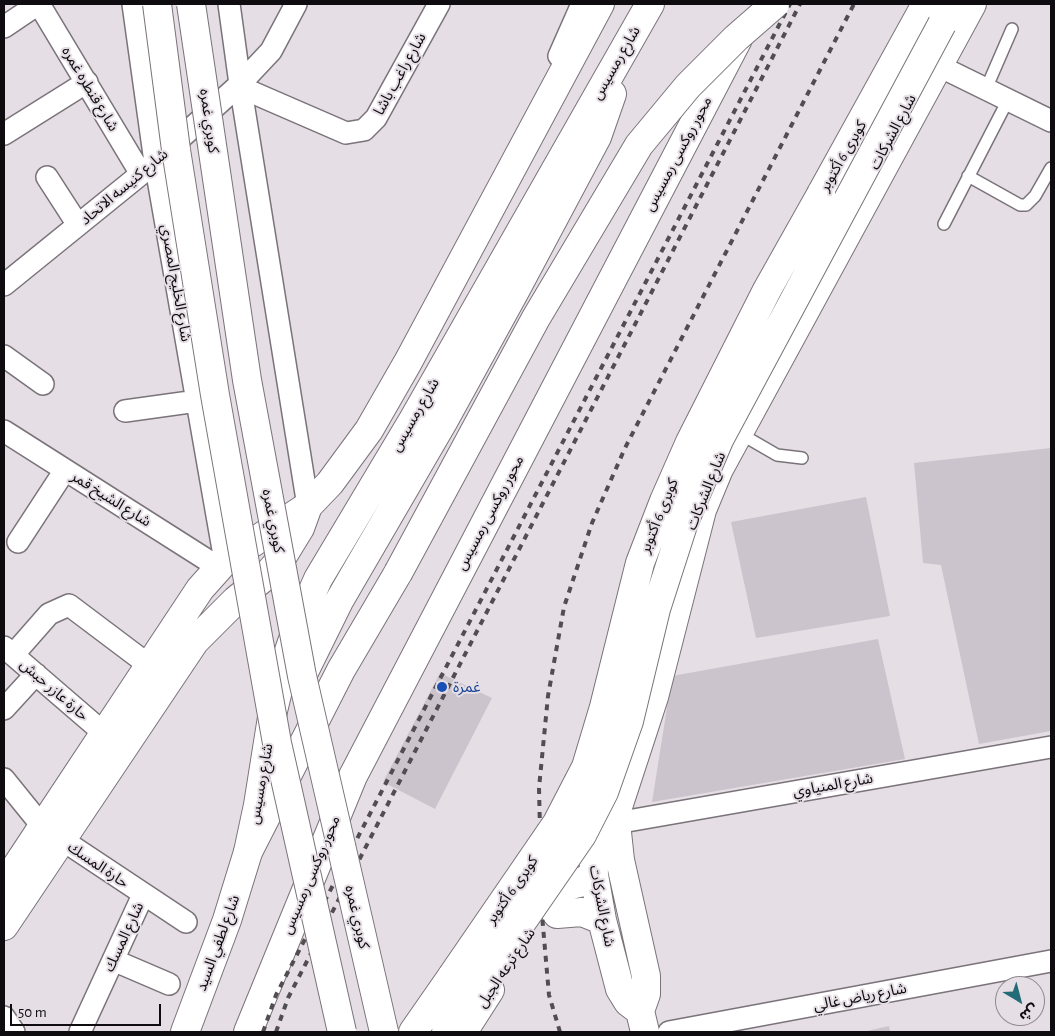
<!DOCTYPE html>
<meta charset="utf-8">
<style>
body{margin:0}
#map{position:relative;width:1055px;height:1036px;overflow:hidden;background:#e6dee5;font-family:"Alegreya Sans","Noto Sans Arabic",sans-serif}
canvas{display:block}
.frame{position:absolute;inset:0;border:5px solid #0e0c0e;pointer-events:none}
.north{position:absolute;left:995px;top:976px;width:50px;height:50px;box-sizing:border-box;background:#e6dee5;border:1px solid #908a8f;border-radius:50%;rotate:143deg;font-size:14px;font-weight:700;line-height:20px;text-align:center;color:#0e0c0e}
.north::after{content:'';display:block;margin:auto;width:18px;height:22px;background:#226b77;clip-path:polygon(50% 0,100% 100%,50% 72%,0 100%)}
.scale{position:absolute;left:10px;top:1004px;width:151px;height:22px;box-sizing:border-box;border:2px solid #0e0c0e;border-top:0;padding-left:6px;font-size:15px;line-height:18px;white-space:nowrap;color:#0e0c0e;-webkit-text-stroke:4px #e6dee5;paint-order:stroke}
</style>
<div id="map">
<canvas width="1055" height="1036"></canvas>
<div class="frame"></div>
<div class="north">ش</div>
<div class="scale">50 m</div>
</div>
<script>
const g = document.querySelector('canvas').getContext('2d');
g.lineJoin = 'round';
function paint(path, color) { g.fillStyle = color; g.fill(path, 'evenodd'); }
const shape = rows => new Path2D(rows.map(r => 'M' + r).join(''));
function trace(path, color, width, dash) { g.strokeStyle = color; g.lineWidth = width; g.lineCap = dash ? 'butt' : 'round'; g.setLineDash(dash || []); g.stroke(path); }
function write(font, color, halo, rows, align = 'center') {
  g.font = font + ' "Alegreya Sans","Noto Sans Arabic",sans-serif'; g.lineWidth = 4; g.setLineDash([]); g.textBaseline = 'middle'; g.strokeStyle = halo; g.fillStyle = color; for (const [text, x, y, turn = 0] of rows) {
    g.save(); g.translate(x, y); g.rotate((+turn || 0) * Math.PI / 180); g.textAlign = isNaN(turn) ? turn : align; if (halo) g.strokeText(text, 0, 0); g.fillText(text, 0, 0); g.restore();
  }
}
paint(shape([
 [1051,448,1051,731,979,744,941,565,923,563,914,463],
 [866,497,890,616,756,638,731,522],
 [878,639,905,759,652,802,672,676],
 [440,673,492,698,435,809,383,782],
 [889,1026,890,1032,867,1032,867,1031]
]), '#cbc4cc');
const service = shape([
 [986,89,1012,29],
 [968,176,1020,205,1026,205,1035,196,1051,168],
 [944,224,1008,100],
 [739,433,777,455,802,458]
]);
const minor = shape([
 [39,4,141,174],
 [133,4,155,162,225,561],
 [229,4,240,84,308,506],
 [4,27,38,4],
 [559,56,582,4],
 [939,66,1051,121],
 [240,87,346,133,364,130,376,118,439,4],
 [4,134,87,82],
 [47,177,78,225],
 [4,285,141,174,240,84,271,51,296,4],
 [4,356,43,384],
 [125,411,197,401],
 [4,431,218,567],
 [18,542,65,470],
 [4,647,105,734],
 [13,655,49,614,69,605,150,666],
 [4,709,36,674],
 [4,779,42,826],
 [616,823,1051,747],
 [61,839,186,922],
 [113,960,169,984],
 [4,1017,14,1032],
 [80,1032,143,895],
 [669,1032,1051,961]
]);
const secondary = shape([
 [604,808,593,840,594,875,602,920,620,989,628,1002,640,1011],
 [594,875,579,883,557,888,550,895,550,905,557,914,582,912,602,920],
 [463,1032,490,990],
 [645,1032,640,1011,646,994,646,976,620,860,616,823,618,807,654,697,702,510,719,469,972,4]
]);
const primary = shape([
 [302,676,339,601,443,422,515,291,597,137,612,94],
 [4,885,200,589,225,561,308,506,330,483,369,430,408,362,600,4],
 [4,926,195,641,236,600,268,574,281,559,300,528,308,506],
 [185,1032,227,920,248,852,258,805,273,711,284,665,299,622,318,579,413,420,650,4],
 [248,1032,353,776,738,39]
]);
const motorway = shape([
 [942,24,953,4],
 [821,194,926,4],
 [248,852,341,670,398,573],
 [413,1032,452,976],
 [446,1032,475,990]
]);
trace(service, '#7b737a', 14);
trace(minor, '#7b737a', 24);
trace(secondary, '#7b737a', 30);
trace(primary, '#7b737a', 30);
trace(motorway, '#7b737a', 30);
trace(service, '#fff', 11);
trace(minor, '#fff', 21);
trace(secondary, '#fff', 28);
trace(primary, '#fff', 28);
trace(motorway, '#fff', 28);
trace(shape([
 [263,1032,276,995,790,4],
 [276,1032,288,998,800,4],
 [560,1032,549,995,542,915,539,788,548,696,564,607,592,523,625,448,854,4]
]), '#514d50', 4, [6, 6]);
const primaryBridge = shape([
 [157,4,176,150,215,395,277,743,342,1032],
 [191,4,247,380,302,676,384,1032]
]);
const motorwayBridge = shape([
 [398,573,536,318,639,145,688,86,736,38,775,4],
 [452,976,557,823,586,767,604,707,640,563,664,501,690,442,767,290,821,194],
 [475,990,582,835,604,792,629,721,656,609,684,522,719,440,942,24]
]);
trace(primaryBridge, '#7b737a', 30, []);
trace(motorwayBridge, '#7b737a', 30, []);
trace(primaryBridge, '#fff', 28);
trace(motorwayBridge, '#fff', 28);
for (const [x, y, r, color] of [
 [442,687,6,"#1a4fb4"]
]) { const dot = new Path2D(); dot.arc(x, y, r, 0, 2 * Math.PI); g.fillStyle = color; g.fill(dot); trace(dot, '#e6dee5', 2); }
write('15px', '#0e0c0e', '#e6dee5', [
 ["شارع رمسيس",616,63,-60],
 ["شارع راغب باشا",400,74,-61],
 ["شارع قنطره غمره",90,89,59],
 ["كوبري غمره",209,121,82],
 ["شارع الشركات",893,132,-62],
 ["محور روكسى رمسيس",678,154,-62],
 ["كوبرى 6 أكتوبر",843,156,-60],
 ["شارع كنيسه الاتحاد",124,187,-40],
 ["شارع الخليج المصري",176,283,80],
 ["شارع رمسيس",415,415,-60],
 ["شارع الشركات",706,491,-68],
 ["شارع الشيخ قمر",111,499,32],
 ["محور روكسى رمسيس",490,513,-62],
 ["كوبرى 6 أكتوبر",659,516,-68],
 ["كوبري غمره",273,521,79],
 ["حارة عازر حبش",54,690,41],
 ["شارع رمسيس",261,784,-80],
 ["شارع المنياوي",833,785,-10],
 ["حارة المسك",98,865,34],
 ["محور روكسى رمسيس",311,875,-67],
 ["كوبرى 6 أكتوبر",512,890,-55],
 ["شارع الشركات",602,906,79],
 ["كوبري غمره",357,917,77],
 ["شارع المسك",124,937,-65],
 ["شارع لطفي السيد",218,943,-70],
 ["شارع ترعه الجبل",506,968,-56],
 ["شارع رياض غالي",860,997,-11]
]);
write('15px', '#164399', '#e6dee5', [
 ["غمرة",453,687]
], 'left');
</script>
